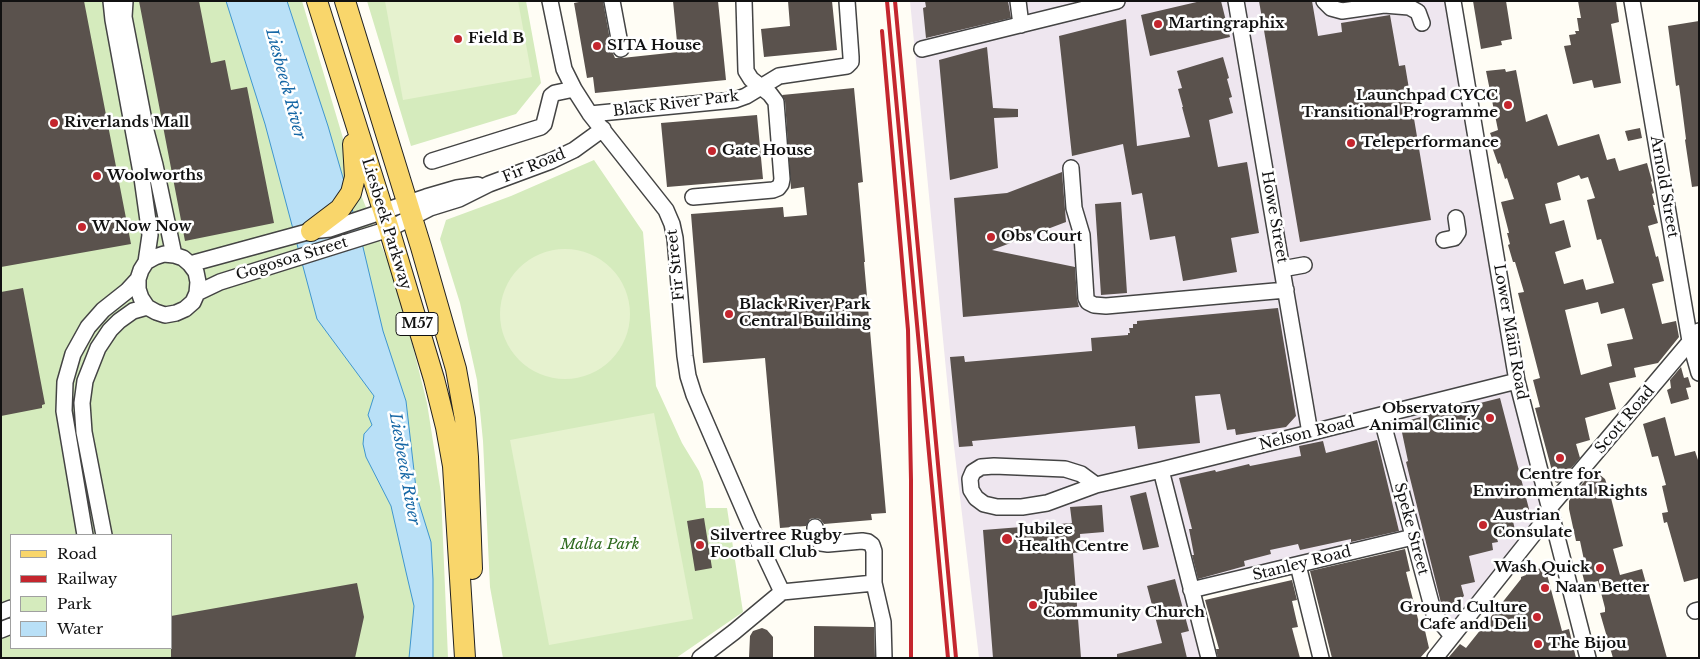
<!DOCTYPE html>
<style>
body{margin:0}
#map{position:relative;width:1700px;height:659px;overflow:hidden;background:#fffdf5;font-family:"Libre Baskerville",serif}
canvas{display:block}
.frame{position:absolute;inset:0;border:2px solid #111;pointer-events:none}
.legend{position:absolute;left:10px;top:534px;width:162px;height:115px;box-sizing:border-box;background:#fff;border:1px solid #a0a0a0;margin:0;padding:6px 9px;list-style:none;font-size:15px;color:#111}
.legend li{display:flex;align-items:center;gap:10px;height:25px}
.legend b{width:25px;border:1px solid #a0a0a0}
</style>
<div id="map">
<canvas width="1700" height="659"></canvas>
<div class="frame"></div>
<ul class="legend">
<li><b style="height:6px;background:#f9d66b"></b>Road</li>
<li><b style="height:6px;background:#c4262e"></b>Railway</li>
<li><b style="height:14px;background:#d5ebbd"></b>Park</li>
<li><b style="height:14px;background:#b9e0f7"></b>Water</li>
</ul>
</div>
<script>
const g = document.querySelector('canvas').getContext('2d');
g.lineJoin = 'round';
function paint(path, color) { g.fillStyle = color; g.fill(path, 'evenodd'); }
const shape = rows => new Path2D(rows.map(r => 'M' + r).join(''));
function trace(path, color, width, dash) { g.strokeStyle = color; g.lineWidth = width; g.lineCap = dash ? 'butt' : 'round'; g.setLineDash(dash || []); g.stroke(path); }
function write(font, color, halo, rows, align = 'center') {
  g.font = font + ' "Libre Baskerville",serif'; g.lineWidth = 5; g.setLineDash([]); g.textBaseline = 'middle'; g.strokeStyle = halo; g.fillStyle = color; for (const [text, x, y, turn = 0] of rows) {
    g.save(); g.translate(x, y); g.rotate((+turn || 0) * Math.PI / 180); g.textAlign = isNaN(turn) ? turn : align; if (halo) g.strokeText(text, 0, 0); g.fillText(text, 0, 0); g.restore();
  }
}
paint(shape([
 [910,1,1453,1,1517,381,1550,507,1452,636,1444,627,1413,537,1192,590,1209,658,979,658,951,421]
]), '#eee6ef');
paint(shape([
 [1,1,302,1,357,185,388,262,407,323,427,403,441,493,448,658,1,658],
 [11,535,171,535,171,648,11,648],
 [367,1,526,1,541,83,516,114,411,146],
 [594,160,643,232,656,386,682,443,699,471,703,482,706,508,727,508,743,612,676,658,503,658,490,587,483,441,477,380,460,303,440,239,446,220,511,196]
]), '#d5ebbd');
paint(shape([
 [385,1,518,1,532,77,403,100],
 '500 314a65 65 0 1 1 130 0a65 65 0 1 1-130 0Z',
 [654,413,693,619,549,645,510,440]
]), '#e6f2cf');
const water = shape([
 [226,1,287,1,328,126,362,243,383,331,406,401,417,497,431,542,433,579,433,658,409,658,414,606,406,572,391,506,366,457,363,444,364,434,372,425,368,415,374,396,317,319,265,124,226,1]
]);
paint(water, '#b9e0f7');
trace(water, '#3f96cf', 1);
paint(shape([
 [1,1,84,1,131,244,1,267],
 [139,1,199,1,211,63,225,60,231,90,247,87,274,223,185,241],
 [584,1,603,1,612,51,615,58,622,58,678,52,673,1,718,1,726,80,595,93,593,77,587,78,574,3],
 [788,1,832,1,837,50,764,57,761,29,790,26],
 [925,1,1008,1,1011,18,926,38,923,8,926,7],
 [1201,1,1221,1,1230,37,1150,56,1141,15],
 [1259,1,1312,1,1318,36,1342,32,1341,23,1390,15,1399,66,1405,65,1431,220,1300,242],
 [1473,1,1506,1,1512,39,1501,41,1502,45,1481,49],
 [1578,1,1616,1,1619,22,1611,24,1621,83,1594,88,1592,80,1573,84,1564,46,1571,45,1569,35,1576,34,1575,31,1579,31,1577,18,1581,18],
 [1126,19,1137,146,1190,137,1182,107,1183,107,1178,89,1182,88,1177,71,1223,57,1229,78,1227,79,1232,97,1229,98,1233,113,1209,120,1218,167,1247,162,1259,233,1231,238,1237,272,1183,281,1175,236,1150,240,1142,193,1132,195,1123,144,1072,156,1059,36],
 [1699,21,1699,186,1692,187,1685,140,1686,139,1681,100,1679,85,1676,86,1668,26],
 [987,47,993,108,1018,109,1018,117,994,118,998,168,950,180,939,60],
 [1505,69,1506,72,1516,70,1526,122,1547,114,1558,146,1599,134,1607,160,1615,158,1619,171,1647,163,1652,181,1651,182,1654,193,1652,194,1655,205,1653,205,1658,223,1648,226,1656,257,1658,256,1664,281,1652,284,1662,324,1676,321,1679,337,1658,363,1634,368,1636,377,1609,383,1616,409,1585,418,1590,440,1576,444,1580,458,1558,483,1555,482,1535,408,1540,407,1533,380,1540,378,1518,293,1524,292,1515,262,1513,262,1508,245,1510,244,1507,233,1509,233,1501,202,1514,199,1507,178,1505,179,1500,163,1498,164,1491,144,1494,143,1490,133,1498,130,1486,71],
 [1579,175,1581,179,1588,177,1595,198,1587,200,1597,240,1601,239,1614,283,1586,290,1583,279,1564,284,1555,252,1571,247,1564,220,1550,224,1545,204,1561,200,1557,183],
 [1598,302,1601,314,1624,308,1633,339,1607,344,1612,366,1581,375,1565,310],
 [854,88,863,182,858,183,865,262,864,262,886,513,871,514,872,520,824,524,820,519,815,518,810,519,806,526,780,528,765,358,703,363,691,214,783,207,784,217,807,215,804,187,791,189,785,101,782,95],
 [757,115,763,179,667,187,661,123],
 [1640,128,1642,138,1628,141,1625,131],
 [1062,172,1066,222,992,250,1075,267,1077,299,1079,307,963,317,954,198,1007,193],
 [1121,202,1127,293,1101,295,1095,204],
 [23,288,45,404,42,405,42,408,1,416,1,292],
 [1278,308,1296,416,1286,427,1236,435,1235,429,1227,430,1220,394,1195,396,1200,443,1138,449,1135,426,972,441,973,446,959,447,950,357,964,356,965,362,1092,351,1091,338,1128,335,1128,333,1130,333,1129,328,1133,328,1133,324,1137,324,1137,321],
 [1681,367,1684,378,1688,377,1691,387,1686,388,1689,399,1671,404,1667,390,1671,388,1670,380],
 [1500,398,1529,509,1528,514,1512,517,1515,530,1496,535,1498,542,1492,543,1493,550,1469,556,1475,582,1461,585,1464,596,1454,605,1441,603,1406,462,1408,461,1400,423,1455,407,1456,409],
 [1665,417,1675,456,1695,451,1699,463,1699,578,1684,582,1667,522,1664,523,1662,513,1668,512,1662,486,1666,485,1658,456,1652,457,1643,424],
 [1377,440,1399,531,1351,542,1351,539,1300,550,1298,544,1270,550,1271,554,1244,561,1245,566,1198,579,1192,555,1194,555,1189,529,1192,529,1179,478,1215,470,1216,472,1249,464,1250,466,1301,456,1299,446,1323,441,1326,453],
 [1594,470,1605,479,1607,485,1602,491,1611,498,1623,546,1613,549,1620,575,1642,569,1667,658,1613,658,1600,613,1605,612,1605,608,1598,581,1585,584,1579,561,1584,560,1580,541,1576,541,1569,509,1569,501,1572,496],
 [1146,492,1159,547,1143,550,1130,496],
 [1102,505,1104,532,1080,534,1081,552,1073,553,1081,658,993,658,983,530,1072,523,1070,507],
 [704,518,712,568,695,571,687,521],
 [1405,549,1410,571,1406,572,1409,584,1419,623,1423,622,1429,648,1420,658,1332,658,1310,571],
 [1545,567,1562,631,1569,629,1576,658,1448,658,1460,644,1466,648,1521,579,1521,577,1526,575,1526,572],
 [1175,579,1189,631,1181,633,1187,658,1117,658,1117,654,1162,643,1147,586],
 [1292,580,1297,600,1292,601,1298,627,1292,628,1300,658,1218,658,1216,649,1219,649,1205,600],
 [357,583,364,617,355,658,171,658,171,616],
 [814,626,874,627,875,658,814,658],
 [762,628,767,630,773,637,773,658,749,658,750,636,753,631]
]), '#5a524d');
const minor = shape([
 [111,1,113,20,142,178,150,235,146,262],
 [125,1,124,17,146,131,155,165,174,255],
 [550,1,564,69,574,89,590,114,666,210,672,224,675,238,685,356,688,376,694,395,749,522,782,592,734,632,700,658],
 [612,1,621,49],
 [1018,1,1021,25],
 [1236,1,1310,433],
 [1324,1,1331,8,1342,11,1384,5,1409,7,1418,12,1422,23],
 [1453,1,1517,381,1588,658],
 [1632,1,1690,341,1699,373],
 [922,49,1117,1],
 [590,114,735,100,746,96,779,76,847,66,851,62,851,57,847,1],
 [432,161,541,127,544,124,551,96,555,93,574,89],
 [1071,168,1074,208,1082,235,1086,298,1088,302,1094,305,1106,306,1286,290],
 [693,197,773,190,778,188,781,184,782,179,776,102,770,94,751,79,746,71,744,1],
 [1444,240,1454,238,1458,232,1456,218],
 [190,264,311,231,330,229,426,197,457,188,478,185],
 [1282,269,1304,265],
 [197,293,220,282,389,229,430,208,459,199,489,184,551,161,574,150,603,129],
 [1381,416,1434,614,1452,636],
 [1161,470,1209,658],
 [1096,485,1081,474,1065,469,994,466,981,467,973,472,970,479,971,490,976,498,984,504,997,507,1022,507,1047,503,1096,485,1161,470,1517,381],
 [85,535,64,411,65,382,73,354,88,327,103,310,127,291,138,279,141,270,146,262,155,257,164,254,174,255,183,258,190,264,196,272,198,282,197,293,193,302,185,309,176,313,165,315,156,312,147,307,141,298,138,289,138,279],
 [104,535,84,432,82,403,85,381,98,348,110,330,119,321,133,311,147,307],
 [1298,565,1321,658],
 [874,583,883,622,884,658],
 [1191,590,1413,537],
 [782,592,874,583,874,551,872,545,868,542,862,541,828,544,821,543,815,536,815,527],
 [1695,611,1699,610],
 [1,612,11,608],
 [1,630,11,626],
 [1435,658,1540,526,1550,507,1699,331]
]);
const major = shape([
 [317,1,389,229,434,379,446,427,453,466,465,658],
 [345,1,421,247,456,369,465,419,468,457,472,569],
 [311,231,340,209,351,193,355,177,353,144]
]);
trace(minor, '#444', 18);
trace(major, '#222', 22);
trace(minor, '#fff', 15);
trace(major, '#f9d66b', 20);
trace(shape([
 [887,1,948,658],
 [895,1,956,658],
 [882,31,908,330,911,480,911,658]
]), '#c4262e', 4);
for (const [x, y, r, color] of [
 [1158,24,5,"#c4262e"],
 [458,39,5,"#c4262e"],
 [597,46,5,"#c4262e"],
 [1508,105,5,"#c4262e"],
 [54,123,5,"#c4262e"],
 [1351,143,5,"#c4262e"],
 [712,151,5,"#c4262e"],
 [97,176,5,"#c4262e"],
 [82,227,5,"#c4262e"],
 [991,237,5,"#c4262e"],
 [729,314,5,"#c4262e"],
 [1490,418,5,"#c4262e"],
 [1560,458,5,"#c4262e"],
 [1483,525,5,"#c4262e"],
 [1007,539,6,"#c4262e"],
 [700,545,5,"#c4262e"],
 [1600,568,5,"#c4262e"],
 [1545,588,5,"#c4262e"],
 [1033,605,5,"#c4262e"],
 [1537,617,5,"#c4262e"],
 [1538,644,5,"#c4262e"]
]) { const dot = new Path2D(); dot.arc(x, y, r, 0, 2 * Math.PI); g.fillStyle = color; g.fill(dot); trace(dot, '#fff', 2); }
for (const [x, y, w] of [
 [417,324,42]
]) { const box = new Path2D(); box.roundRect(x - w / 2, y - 11.5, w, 23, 4); g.fillStyle = '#fff'; g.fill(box); trace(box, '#111', 1); }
write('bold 14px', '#111', null, [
 ["M57",417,324]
]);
write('bold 15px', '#111', '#fff', [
 ["Martingraphix",1168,24],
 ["Field B",468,39],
 ["SITA House",607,46],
 ["Launchpad CYCC",1498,96,"right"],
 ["Transitional Programme",1498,113,"right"],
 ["Riverlands Mall",64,123],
 ["Teleperformance",1361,143],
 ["Gate House",722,151],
 ["Woolworths",107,176],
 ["W Now Now",92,227],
 ["Obs Court",1001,237],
 ["Black River Park",739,305],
 ["Central Building",739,322],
 ["Observatory",1480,409,"right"],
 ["Animal Clinic",1480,426,"right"],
 ["Centre for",1560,475,"center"],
 ["Environmental Rights",1560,492,"center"],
 ["Austrian",1493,516],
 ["Consulate",1493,533],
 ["Jubilee",1018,530],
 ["Health Centre",1018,547],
 ["Silvertree Rugby",710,536],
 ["Football Club",710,553],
 ["Wash Quick",1590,568,"right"],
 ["Naan Better",1555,588],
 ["Jubilee",1043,596],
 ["Community Church",1043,613],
 ["Ground Culture",1527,608,"right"],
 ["Cafe and Deli",1527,625,"right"],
 ["The Bijou",1548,644]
], 'left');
write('15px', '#111', '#fff', [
 ["Black River Park",676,104,-7],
 ["Fir Road",534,166,-22],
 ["Arnold Street",1664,187,80],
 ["Howe Street",1274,217,80],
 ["Liesbeek Parkway",386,224,73],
 ["Gogosoa Street",292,259,-17],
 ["Fir Street",676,265,-96],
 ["Lower Main Road",1510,332,80],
 ["Scott Road",1625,420,-50],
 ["Nelson Road",1307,434,-14],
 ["Speke Street",1411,529,75],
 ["Stanley Road",1302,564,-14]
]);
write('italic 15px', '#2f6b1f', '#fff', [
 ["Malta Park",600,545]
]);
write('italic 16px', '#1768a6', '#fff', [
 ["Liesbeeck River",285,84,75],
 ["Liesbeeck River",404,469,80]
]);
</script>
